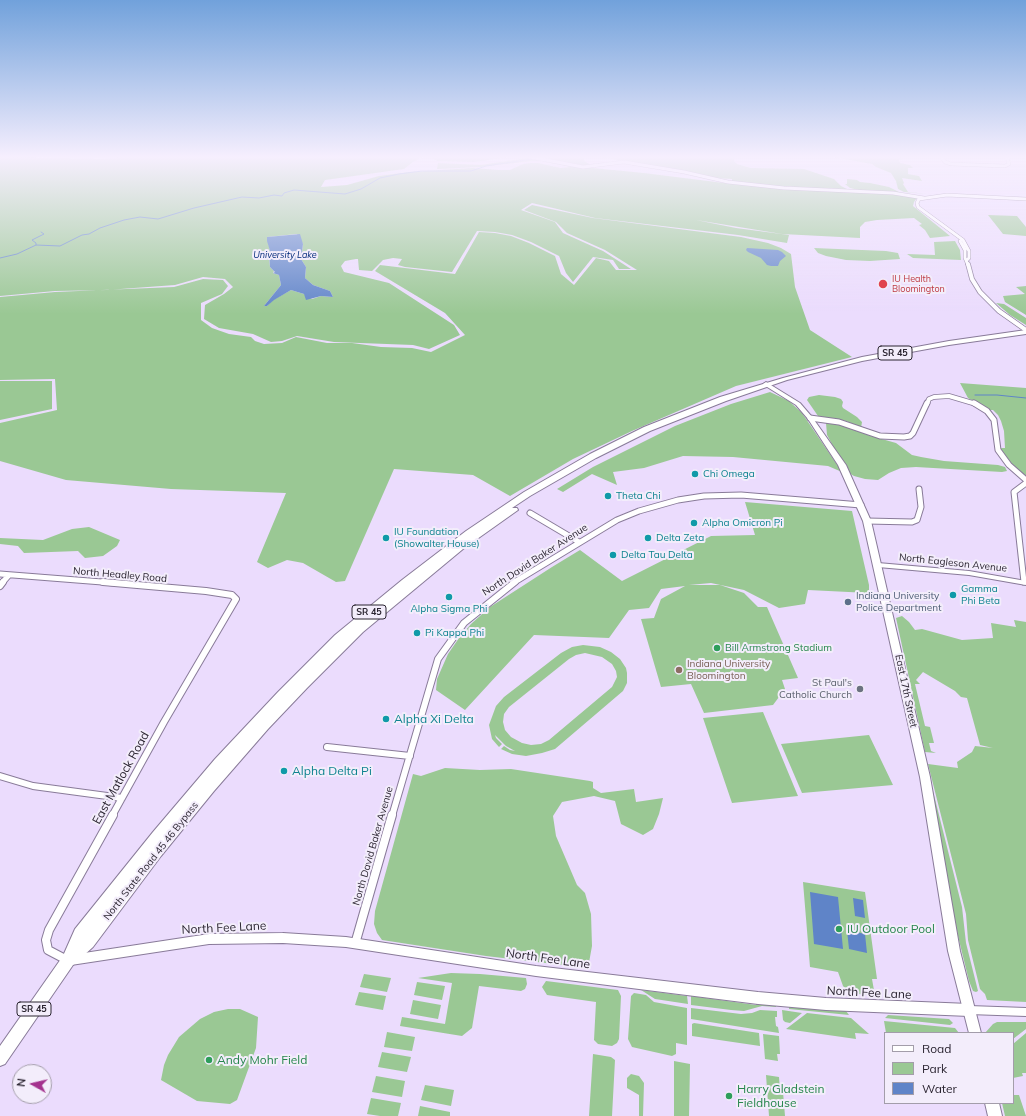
<!DOCTYPE html>
<style>
body{margin:0}
#map{position:relative;width:1026px;height:1116px;overflow:hidden;background:#ebdcfd;font-family:Mulish,sans-serif}
canvas{display:block}
.legend{position:absolute;left:884px;top:1032px;width:130px;height:72px;box-sizing:border-box;background:#f3edfb;border:1px solid #a39daa;margin:0;padding:5px 7px;list-style:none;font-size:12px;color:#2a2430}
.legend li{display:flex;align-items:center;gap:8px;height:20px}
.legend b{width:20px;border:1px solid #a39daa}
.north{position:absolute;left:12px;top:1064px;width:40px;height:40px;box-sizing:border-box;background:#f3edfb;border:1px solid #a39daa;border-radius:50%;rotate:278deg;font-size:11px;font-weight:700;line-height:16px;text-align:center;color:#2a2430}
.north::after{content:'';display:block;margin:auto;width:14px;height:18px;background:#a4328e;clip-path:polygon(50% 0,100% 100%,50% 72%,0 100%)}
</style>
<div id="map">
<canvas width="1026" height="1116"></canvas>
<ul class="legend">
<li><b style="height:5px;background:#fff"></b>Road</li>
<li><b style="height:11px;background:#9ac894"></b>Park</li>
<li><b style="height:11px;background:#5f84c8"></b>Water</li>
</ul>
<div class="north">N</div>
</div>
<script>
const g = document.querySelector('canvas').getContext('2d');
g.lineJoin = 'round';
function paint(path, color) { g.fillStyle = color; g.fill(path, 'evenodd'); }
const shape = rows => new Path2D(rows.map(r => 'M' + r).join(''));
function trace(path, color, width, dash) { g.strokeStyle = color; g.lineWidth = width; g.lineCap = dash ? 'butt' : 'round'; g.setLineDash(dash || []); g.stroke(path); }
function write(font, color, halo, rows, align = 'center') {
  g.font = font + ' Mulish,sans-serif'; g.lineWidth = 4; g.setLineDash([]); g.textBaseline = 'middle'; g.strokeStyle = halo; g.fillStyle = color; for (const [text, x, y, turn = 0] of rows) {
    g.save(); g.translate(x, y); g.rotate((+turn || 0) * Math.PI / 180); g.textAlign = isNaN(turn) ? turn : align; if (halo) g.strokeText(text, 0, 0); g.fillText(text, 0, 0); g.restore();
  }
}
paint(shape([
 [0,157,116,159,118,157,423,157,413,162,404,169,325,180,321,187,347,185,379,176,409,172,472,168,499,170,510,170,523,164,530,163,538,163,561,168,570,167,543,161,531,161,481,167,437,169,438,163,481,165,533,157,585,157,584,161,594,167,593,168,644,173,724,183,884,192,917,198,914,202,913,206,950,236,930,238,925,230,919,225,922,224,914,218,877,220,865,222,860,227,860,238,782,234,696,220,736,228,789,235,787,243,738,235,595,218,532,203,521,210,555,222,563,233,603,251,631,269,619,269,613,260,593,257,573,282,566,273,559,256,531,242,512,235,495,232,477,231,452,272,405,267,398,265,402,259,393,258,383,260,372,271,359,270,358,259,356,259,345,261,341,266,344,272,389,283,454,325,460,335,429,349,413,345,334,342,297,336,282,341,271,342,253,334,219,328,204,319,205,305,224,294,233,287,225,279,203,277,175,285,107,290,55,291,0,296],
 [297,234,303,244,301,259,306,267,305,278,313,285,330,291,333,297,321,296,312,299,304,294,291,290,273,300,267,306,264,306,281,285,279,275,273,273,274,271,270,267,269,256,270,251,267,237],
 [429,157,509,157,475,162,438,161],
 [600,157,734,157,734,161,737,164,751,168,804,169,834,179,841,186,847,189,785,188,732,181,732,179,715,178,693,174,685,171],
 [833,157,900,157,902,159,899,160,900,163,910,165,913,168,908,168,908,174,919,176,922,181,902,178,904,183,903,184,908,192,928,194,904,192,898,189,896,181,891,173,876,167,872,164],
 [847,179,857,180,860,182,870,183,889,187,899,192,863,191,850,188,845,184,847,184],
 [532,205,593,218,741,237,768,243,781,248,791,254,795,287,810,330,852,357,736,386,632,431,573,459,510,496,473,475,394,469,345,581,336,582,303,563,287,560,268,568,257,562,286,493,171,489,66,480,0,461,0,423,57,410,55,379,0,380,0,297,55,292,174,287,203,279,223,280,228,286,222,294,201,303,201,320,212,328,229,334,251,337,255,341,264,344,282,343,296,337,327,343,352,343,381,347,412,348,431,352,465,335,445,313,375,271,380,265,455,274,479,232,495,233,511,236,529,243,555,256,561,274,574,285,596,258,609,261,616,270,637,270,605,250,567,233,556,222,524,210],
 [988,215,1017,216,1026,227,1026,236,1003,234],
 [955,241,960,250,961,260,913,258,907,254,935,255,934,242],
 [814,248,886,251,898,253,900,259,870,261,846,260,826,256,818,253],
 [1026,286,1026,315,1005,302,1003,296,1025,294,1016,287],
 [996,303,1004,304,1026,318,1026,325,1010,315],
 [0,381,52,381,52,409,0,420],
 [960,383,1026,388,1026,477,1010,462,1003,454,1001,448,1005,448,1004,431,1001,421,998,415,993,410,989,410,968,398],
 [770,392,789,401,802,413,842,472,828,466,733,457,683,456,644,468,613,472,617,485,592,474,563,492,557,489,593,467,675,426,731,404],
 [819,395,835,397,841,399,843,402,842,406,843,408,857,417,862,422,861,428,846,421,818,416,807,400,809,397],
 [826,423,834,423,871,436,896,443,912,455,921,457,944,461,998,465,1005,467,1007,471,1002,472,916,467,901,468,889,473,878,480,865,479,854,476,847,472,827,435],
 [745,502,852,511,869,585,869,593,808,590,805,604,779,608,744,590,711,583,689,585,720,585,744,593,758,607,767,607,798,678,782,680,785,689,773,705,704,713,691,684,661,687,641,619,654,618,661,599,685,586,661,589,649,608,629,610,609,638,534,635,465,710,436,690,437,679,448,654,459,638,471,624,490,607,552,567,580,550,622,581,711,536,755,535],
 [89,527,120,540,117,546,103,556,85,558,78,551,24,553,18,546,0,544,0,538,43,540,72,529],
 [902,616,909,622,915,630,922,629,962,640,993,638,991,623,1016,627,1014,620,1026,622,1026,1002,987,1000,985,994,980,989,968,940,966,914,928,764,958,768,957,762,972,752,975,746,993,748,980,745,967,698,961,697,955,691,923,672,916,680,920,684,915,684,925,726,930,727,934,743,929,743,931,751,936,753,925,752,896,618],
 [583,645,600,647,611,652,620,659,626,668,627,673,627,683,623,691,555,749,542,753,526,756,512,754,501,749,504,746,510,750,515,751,506,746,495,735,496,738,502,744,499,747,492,739,489,725,496,706,504,697,561,653,572,647],
 [585,653,602,657,612,664,616,671,617,677,612,687,549,740,541,744,531,745,522,743,511,737,505,730,503,722,504,714,509,707,569,659,576,655],
 [763,712,798,796,732,803,703,718],
 [869,735,893,785,802,793,781,744],
 [925,759,962,907,966,943,978,991,976,992,973,991,969,981,958,936],
 [445,768,480,770,511,769,590,781,593,782,593,788,601,793,634,789,636,802,663,798,659,814,653,829,643,835,621,824,615,801,594,796,562,802,553,816,556,836,577,885,585,893,591,914,592,946,588,968,486,956,382,940,377,933,374,924,375,911,413,774,421,776],
 [803,882,865,892,877,979,872,979,875,996,850,993,843,986,838,972,810,967],
 [451,973,480,974,526,978,527,984,525,989,521,991,479,986,472,1028,462,1036,400,1026,402,1017,445,1024,452,983,418,978],
 [364,974,391,978,387,992,360,987],
 [546,981,618,990,621,996,619,1039,617,1043,612,1046,598,1044,594,1040,596,1002,547,995,542,987],
 [417,982,445,986,442,1000,414,995],
 [641,990,687,996,688,1004,655,999],
 [359,992,386,996,383,1010,355,1005],
 [634,993,646,995,654,1002,687,1008,687,1045,676,1043,676,1054,672,1056,632,1047,628,1039,631,996],
 [691,996,756,1005,756,1003,776,1004,776,1007,762,1006,744,1011,731,1010,691,1005],
 [413,1000,441,1005,438,1019,410,1014],
 [789,1005,846,1011,849,1015,789,1009],
 [691,1008,741,1014,752,1013,760,1010,777,1011,777,1017,775,1017,776,1026,778,1027,779,1033,691,1019],
 [228,1009,240,1009,258,1017,256,1048,237,1100,230,1104,197,1101,161,1080,164,1065,168,1055,179,1037,200,1019,214,1012],
 [782,1010,802,1013,790,1023,785,1022,783,1020],
 [807,1013,851,1018,869,1034,855,1033,856,1039,786,1029],
 [888,1015,949,1019,953,1023,950,1025,885,1018],
 [884,1021,955,1028,959,1033,886,1033],
 [997,1022,1026,1022,1026,1029,1013,1039,1013,1033,985,1033,993,1024],
 [694,1023,759,1033,760,1046,692,1036,692,1024],
 [387,1032,415,1037,412,1051,384,1047],
 [1026,1033,1026,1073,1022,1073,1023,1076,1013,1078,1013,1044],
 [763,1034,779,1036,780,1054,777,1054,778,1061,765,1059],
 [382,1052,411,1057,407,1072,378,1067],
 [593,1054,611,1057,615,1060,612,1116,589,1116],
 [674,1061,690,1064,689,1116,674,1116],
 [631,1074,639,1076,644,1083,643,1116,639,1116,639,1095,627,1088,627,1078],
 [766,1075,779,1077,780,1091,783,1092,785,1116,769,1116],
 [376,1076,405,1081,402,1097,372,1092],
 [425,1085,454,1090,451,1106,421,1100],
 [1013,1095,1019,1095,1026,1116,1005,1116,1002,1103,1013,1103],
 [371,1098,401,1103,398,1116,380,1116,367,1114],
 [420,1106,450,1112,450,1116,418,1116]
]), '#9ac894');
paint(shape([
 [300,234,303,244,301,259,306,267,305,278,313,285,330,291,333,297,321,296,306,300,304,294,291,290,274,300,267,306,264,306,281,285,279,275,273,273,275,272,270,267,269,253,270,251,267,241,267,237],
 [747,248,778,250,782,252,786,256,780,261,778,266,771,266,767,265,761,258,748,252,746,250],
 [810,892,838,897,843,949,814,944],
 [853,898,863,900,865,918,855,916],
 [847,930,865,934,867,953,849,949]
]), '#5f84c8');
trace(shape([
 [36,245,36,243,32,240,44,234,41,232],
 [0,258,17,254,36,245,60,246,82,235,89,234,100,228,124,220,140,217,158,219,194,208,242,197,259,198,274,195,282,196,284,193,294,190,345,194,361,189,380,178,399,174,422,171,471,171,486,166,532,159],
 [975,395,997,395,1026,398]
]), '#5f84c8', 1);
const minorFar4 = shape([
 [530,157,583,167,624,162,684,172,728,182,784,188,893,193,924,198],
 [941,157,945,162,951,164,1005,166,1009,164,1007,157],
 [960,241,965,250,965,258,968,265],
 [967,260,969,258,969,251,963,240,918,207,917,203,919,199,947,195,1026,199]
]);
const minorFar3 = shape([
 [968,264,972,279,980,292,999,311,1026,330],
 [927,404,929,399,934,397,949,396,976,404]
]);
const minorFar2 = shape([
 [974,403,987,411,994,420,998,450,1009,465,1026,480],
 [810,418,839,422,880,436,904,437,910,436,913,433,927,403],
 [530,513,579,542],
 [867,521,912,522,917,520,921,507,919,489],
 [0,574,115,583],
 [1024,582,1014,492,1026,483],
 [2,583,9,575],
 [513,583,617,520,639,511,678,500,704,496,741,495,861,505]
]);
const minorFar1 = shape([
 [103,582,206,591,232,595,236,599,164,722,112,816],
 [0,586,3,582],
 [327,747,410,756],
 [0,776,33,786,122,798],
 [392,816,438,659,464,623,515,582]
]);
const minor = shape([
 [355,944,392,815],
 [67,960,48,950,46,940,49,930,113,815],
 [969,1010,1026,1012]
]);
const tertiary = shape([
 [876,563,878,563,969,571,1026,581,1026,585,969,575,878,567,874,565,876,563],
 [283,933,346,937,536,966,758,992,826,998,969,1004,973,1006,975,1010,973,1014,969,1016,826,1010,758,1004,536,976,346,947,283,943,209,944,71,965,67,964,66,960,67,956,71,955,209,934,283,933]
]);
const secondary = shape([
 [766,382,800,403,812,417,846,465,871,521,930,777,960,951,981,1033,969,1033,948,951,920,777,863,521,838,465,808,419,796,405,764,385,763,384,766,382],
 [985,1103,999,1103,1002,1116,988,1116,985,1103]
]);
const trunk = shape([
 [1026,330,1026,334,949,345,862,361,787,380,726,401,650,431,596,458,530,496,512,508,517,508,518,510,463,549,363,632,307,688,268,729,214,791,161,856,93,947,73,965,5,1064,0,1066,0,1046,63,956,75,929,153,832,215,759,278,692,335,635,402,580,466,531,524,492,590,454,644,427,720,397,783,378,862,357,949,341,1026,330]
]);
trace(minorFar4, '#897b99', 4);
trace(minorFar3, '#897b99', 5.5);
trace(minorFar2, '#897b99', 7);
trace(minorFar1, '#897b99', 8);
trace(minor, '#897b99', 10);
trace(tertiary, '#897b99', 2);
trace(secondary, '#897b99', 2);
trace(trunk, '#897b99', 2);
trace(minorFar4, '#fff', 3);
trace(minorFar3, '#fff', 4);
trace(minorFar2, '#fff', 5);
trace(minorFar1, '#fff', 6);
trace(minor, '#fff', 8);
paint(tertiary, '#fff');
paint(secondary, '#fff');
paint(trunk, '#fff');
const sky = g.createLinearGradient(0, 0, 0, 314);
sky.addColorStop(0, '#71a1db');
sky.addColorStop(0.5, '#f6effe');
sky.addColorStop(1, '#f6effe00');
g.fillStyle = sky;
g.fillRect(0, 0, 1026, 314);
for (const [x, y, r, color] of [
 [883,284,5,"#e0444e"],
 [695,474,4,"#0f9aa8"],
 [608,496,4,"#0f9aa8"],
 [694,523,4,"#0f9aa8"],
 [386,538,4,"#0f9aa8"],
 [648,538,4,"#0f9aa8"],
 [613,555,4,"#0f9aa8"],
 [953,595,4,"#0f9aa8"],
 [449,597,4,"#0f9aa8"],
 [848,602,4,"#5c6f8a"],
 [417,633,4,"#0f9aa8"],
 [717,648,4,"#2e9e5b"],
 [679,670,4,"#8d6e63"],
 [860,689,4,"#6b7280"],
 [386,719,4,"#0f9aa8"],
 [284,771,4,"#0f9aa8"],
 [839,929,4,"#2e9e5b"],
 [209,1060,4,"#2e9e5b"],
 [729,1096,4,"#2e9e5b"]
]) { const dot = new Path2D(); dot.arc(x, y, r, 0, 2 * Math.PI); g.fillStyle = color; g.fill(dot); trace(dot, '#f3edfb', 1.5); }
write('italic 9px', '#012979', '#f3edfb', [
 ["University Lake",285,255]
]);
write('9px', '#be3a42', '#f3edfb', [
 ["IU Health",892,279],
 ["Bloomington",892,289]
], 'left');
for (const [x, y, w] of [
 [895,353,34],
 [369,612,34],
 [34,1009,34]
]) { const box = new Path2D(); box.roundRect(x - w / 2, y - 7, w, 14, 3); g.fillStyle = '#f3edfb'; g.fill(box); trace(box, '#2a2430', 1); }
write('bold 9px', '#2a2430', null, [
 ["SR 45",895,353],
 ["SR 45",369,612],
 ["SR 45",34,1009]
]);
write('10px', '#0d838f', '#f3edfb', [
 ["Chi Omega",703,474],
 ["Theta Chi",616,496],
 ["Alpha Omicron Pi",702,523],
 ["IU Foundation",394,532],
 ["(Showalter House)",394,544],
 ["Delta Zeta",656,538],
 ["Delta Tau Delta",621,555],
 ["Gamma",961,589],
 ["Phi Beta",961,601],
 ["Alpha Sigma Phi",449,609,"center"],
 ["Pi Kappa Phi",425,633]
], 'left');
write('10px', '#2a2430', '#f3edfb', [
 ["North David Baker Avenue",535,560,-33],
 ["North Eagleson Avenue",953,563,6],
 ["North Headley Road",120,575,5],
 ["East 17th Street",906,691,78],
 ["North David Baker Avenue",373,846,-74],
 ["North State Road 45 46 Bypass",151,861,-52]
]);
write('10px', '#4e5e75', '#f3edfb', [
 ["Indiana University",856,596],
 ["Police Department",856,608]
], 'left');
write('10px', '#27864d', '#f3edfb', [
 ["Bill Armstrong Stadium",725,648]
], 'left');
write('10px', '#785e54', '#f3edfb', [
 ["Indiana University",687,664],
 ["Bloomington",687,676]
], 'left');
write('10px', '#5b616d', '#f3edfb', [
 ["St Paul's",852,683],
 ["Catholic Church",852,695]
], 'right');
write('12px', '#0d838f', '#f3edfb', [
 ["Alpha Xi Delta",394,719],
 ["Alpha Delta Pi",292,771]
], 'left');
write('12px', '#2a2430', '#f3edfb', [
 ["East Matlock Road",121,778,-61],
 ["North Fee Lane",224,928,-3],
 ["North Fee Lane",548,959,8],
 ["North Fee Lane",869,993,3]
]);
write('12px', '#27864d', '#f3edfb', [
 ["IU Outdoor Pool",847,929],
 ["Andy Mohr Field",217,1060],
 ["Harry Gladstein",737,1089],
 ["Fieldhouse",737,1103]
], 'left');
</script>
